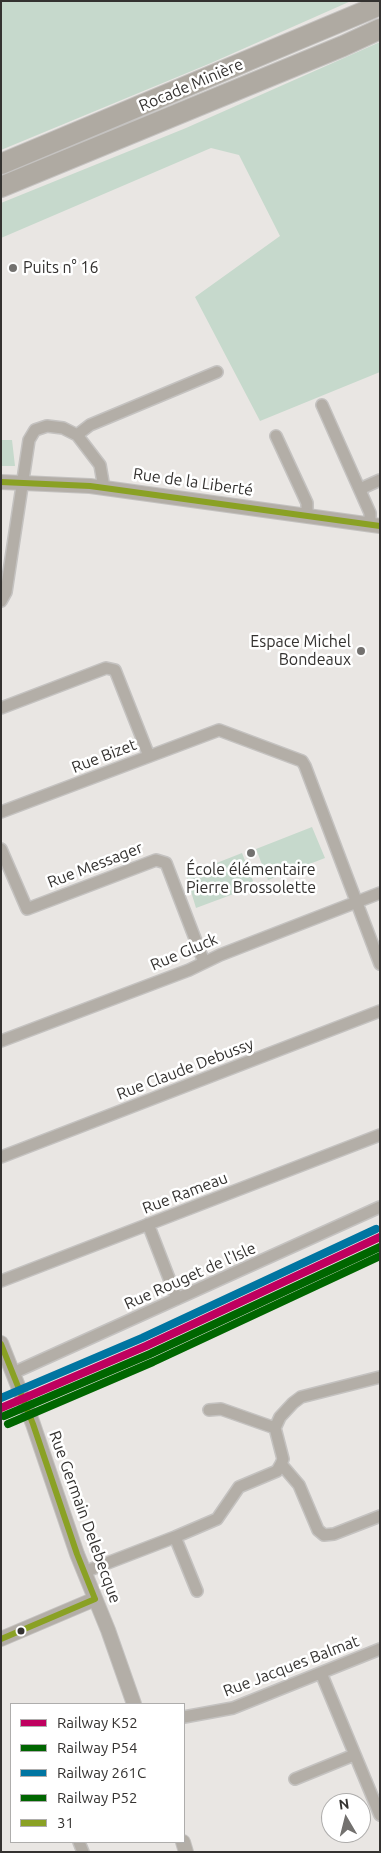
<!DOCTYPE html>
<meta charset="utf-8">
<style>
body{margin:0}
#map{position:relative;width:381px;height:1853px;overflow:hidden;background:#e9e6e3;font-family:Ubuntu,sans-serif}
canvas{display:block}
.frame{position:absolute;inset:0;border:2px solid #343230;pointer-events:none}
.legend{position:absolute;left:10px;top:1703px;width:175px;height:140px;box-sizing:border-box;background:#fff;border:1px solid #aeadac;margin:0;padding:6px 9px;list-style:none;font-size:15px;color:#343230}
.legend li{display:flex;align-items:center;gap:10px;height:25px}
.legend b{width:25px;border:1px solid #aeadac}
.north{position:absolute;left:321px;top:1793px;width:50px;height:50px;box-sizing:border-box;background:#fff;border:1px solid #aeadac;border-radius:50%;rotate:352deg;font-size:14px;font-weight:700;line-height:20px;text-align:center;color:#343230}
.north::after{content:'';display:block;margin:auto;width:18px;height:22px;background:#73716f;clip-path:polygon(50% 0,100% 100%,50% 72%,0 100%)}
</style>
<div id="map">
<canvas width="381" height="1853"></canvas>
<div class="frame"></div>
<ul class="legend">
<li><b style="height:6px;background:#bf005f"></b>Railway K52</li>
<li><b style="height:6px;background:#060"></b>Railway P54</li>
<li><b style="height:6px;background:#0075a1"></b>Railway 261C</li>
<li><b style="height:6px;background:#060"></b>Railway P52</li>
<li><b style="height:6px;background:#8aa124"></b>31</li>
</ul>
<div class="north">N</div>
</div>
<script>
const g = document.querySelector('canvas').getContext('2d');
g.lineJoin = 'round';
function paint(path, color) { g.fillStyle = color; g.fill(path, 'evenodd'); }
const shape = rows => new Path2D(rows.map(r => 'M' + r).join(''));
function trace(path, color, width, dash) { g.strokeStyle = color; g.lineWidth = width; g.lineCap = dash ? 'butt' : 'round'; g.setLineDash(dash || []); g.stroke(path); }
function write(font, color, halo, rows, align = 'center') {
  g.font = font + ' Ubuntu,sans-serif'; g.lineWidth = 5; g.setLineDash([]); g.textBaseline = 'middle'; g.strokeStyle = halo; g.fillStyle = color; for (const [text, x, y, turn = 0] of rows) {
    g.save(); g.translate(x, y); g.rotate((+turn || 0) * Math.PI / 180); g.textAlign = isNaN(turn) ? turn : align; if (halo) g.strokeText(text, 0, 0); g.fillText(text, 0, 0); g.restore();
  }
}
paint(shape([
 [1,1,351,1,211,63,1,150],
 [380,42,380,372,260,421,195,297,280,236,239,155,211,148,1,238,1,203,186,128],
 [1,440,12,440,15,466,1,466],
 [312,827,325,858,268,880,256,849],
 [242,853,255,886,196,908,186,875]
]), '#c6d9cc');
const minor = shape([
 [322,405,370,513,370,525],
 [77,435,90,425,217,372],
 [276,436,307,503,307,516],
 [360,489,380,480],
 [1,601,6,592,29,440,35,430,47,426,63,428,77,435,100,465,104,488],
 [1,708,106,668,115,670,149,756],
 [1,812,219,730,302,761,305,766,380,964],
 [1,849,27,909,156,860,166,863,204,962],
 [1,1041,189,970,220,955,380,893],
 [1,1157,380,1011],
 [148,1224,177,1299],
 [1,1281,380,1135],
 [13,1373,380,1207],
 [209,1410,221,1409,275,1428],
 [281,1464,299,1485,318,1530,324,1535,334,1534,380,1516],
 [175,1537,197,1591],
 [84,1572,175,1537,217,1519,239,1487,277,1471,281,1464,283,1459,275,1428,280,1417,293,1403,301,1397,380,1377],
 [321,1673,380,1815],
 [184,1717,233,1708,380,1649],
 [295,1779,354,1755],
 [79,1842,83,1852]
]);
const tertiary = shape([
 [1,482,90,486,380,526],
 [1,1343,33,1424,77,1554,108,1630,134,1704],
 [1,1639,95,1599],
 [183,1842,186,1852]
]);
const motorway = shape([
 [1,164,380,5],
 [1,187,343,46,380,29]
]);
trace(minor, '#c4c2c0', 14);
trace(tertiary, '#c4c2c0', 16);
trace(motorway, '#c4c2c0', 22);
trace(minor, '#b3aea7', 11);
trace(tertiary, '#b3aea7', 14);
trace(motorway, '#afaaa2', 20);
trace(shape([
 [1,482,90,486,380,526],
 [1,1344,33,1424,77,1554,95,1599],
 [1,1639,95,1599]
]), '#8aa124', 6);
trace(shape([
 [1,1408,146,1346,380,1237]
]), '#bf005f', 8);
trace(shape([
 [4,1416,150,1354,380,1247]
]), '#060', 8);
trace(shape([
 [1,1398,142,1338,376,1229]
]), '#0075a1', 8);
trace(shape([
 [8,1424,153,1362,380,1256]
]), '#060', 8);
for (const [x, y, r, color] of [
 [13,268,5,"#73716f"],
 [361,651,5,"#73716f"],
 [251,853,5,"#73716f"],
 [21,1631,4.5,"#343230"]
]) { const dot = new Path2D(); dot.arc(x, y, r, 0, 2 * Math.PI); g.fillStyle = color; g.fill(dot); trace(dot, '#fff', 2); }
write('16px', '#343230', '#fff', [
 ["Rocade Minière",191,85,-23],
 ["Rue de la Liberté",193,482,8],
 ["Rue Bizet",104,756,-21],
 ["Rue Messager",95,865,-21],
 ["Rue Gluck",184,952,-23],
 ["Rue Claude Debussy",185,1069,-21],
 ["Rue Rameau",185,1193,-21],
 ["Rue Rouget de l'Isle",190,1276,-24],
 ["Rue Germain Delebecque",85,1517,70],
 ["Rue Jacques Balmat",291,1666,-21]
]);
write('16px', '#343230', '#fff', [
 ["Puits n° 16",23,268],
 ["Espace Michel",351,642,"right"],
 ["Bondeaux",351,660,"right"],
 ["École élémentaire",251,870,"center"],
 ["Pierre Brossolette",251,888,"center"]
], 'left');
</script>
